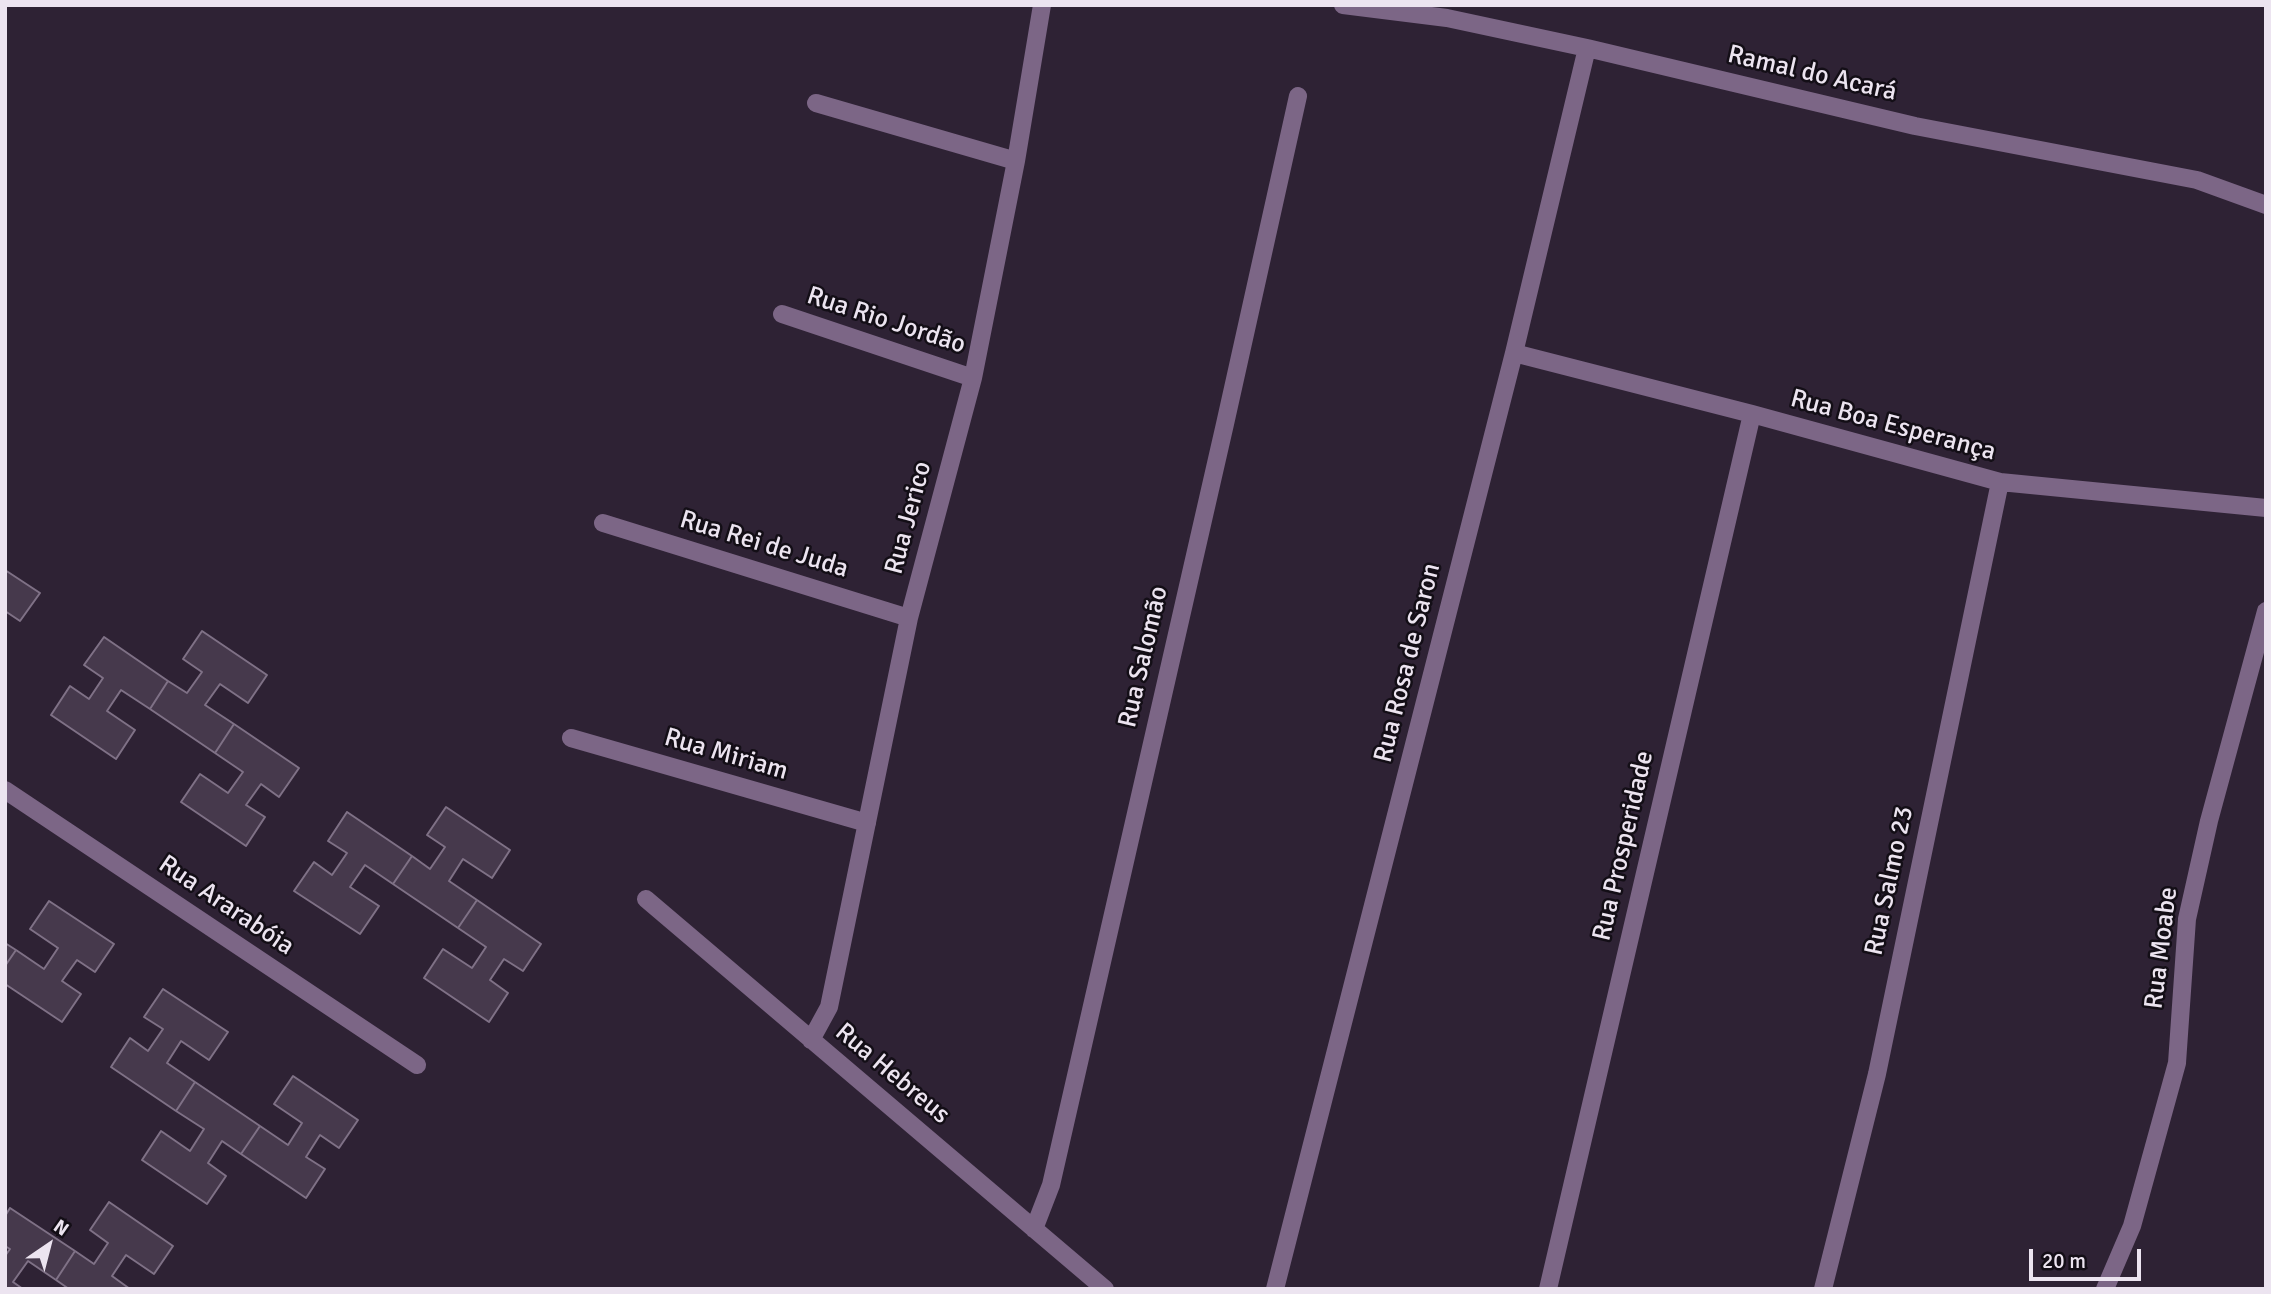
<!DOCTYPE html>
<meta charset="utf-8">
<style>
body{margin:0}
#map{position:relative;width:2271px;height:1294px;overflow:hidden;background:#2e2234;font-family:Signika,sans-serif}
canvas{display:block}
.frame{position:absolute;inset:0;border:7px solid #ece4f0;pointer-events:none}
.north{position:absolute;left:14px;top:1210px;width:70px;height:70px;-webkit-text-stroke:5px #130e16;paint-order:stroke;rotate:35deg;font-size:19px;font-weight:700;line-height:28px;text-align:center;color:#ece4f0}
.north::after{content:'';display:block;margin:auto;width:24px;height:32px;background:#ece4f0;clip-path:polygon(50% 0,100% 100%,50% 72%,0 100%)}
.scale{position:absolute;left:2029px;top:1249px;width:112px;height:32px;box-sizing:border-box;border:4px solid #ece4f0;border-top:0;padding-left:9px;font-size:21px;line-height:24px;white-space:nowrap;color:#ece4f0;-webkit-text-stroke:5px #130e16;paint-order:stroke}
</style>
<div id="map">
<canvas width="2271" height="1294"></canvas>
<div class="frame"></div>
<div class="north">N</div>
<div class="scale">20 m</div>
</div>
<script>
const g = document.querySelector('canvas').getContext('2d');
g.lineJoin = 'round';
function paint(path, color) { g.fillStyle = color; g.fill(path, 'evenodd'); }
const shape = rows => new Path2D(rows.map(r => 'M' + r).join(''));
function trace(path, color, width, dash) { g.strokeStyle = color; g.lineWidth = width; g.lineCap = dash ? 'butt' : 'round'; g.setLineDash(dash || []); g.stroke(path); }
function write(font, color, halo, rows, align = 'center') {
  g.font = font + ' Signika,sans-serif'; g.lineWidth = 5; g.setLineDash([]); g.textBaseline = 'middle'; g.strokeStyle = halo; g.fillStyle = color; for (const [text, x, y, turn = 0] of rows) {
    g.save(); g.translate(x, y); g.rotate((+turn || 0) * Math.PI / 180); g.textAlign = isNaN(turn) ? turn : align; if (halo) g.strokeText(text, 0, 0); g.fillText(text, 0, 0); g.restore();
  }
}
const building = shape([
 [5,570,40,593,20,621,5,611,5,570],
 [202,631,267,675,248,703,220,684,205,705,234,724,215,753,150,709,168,681,187,693,202,672,183,659,202,631],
 [104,637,168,681,150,709,121,690,107,711,135,730,116,759,51,715,70,686,89,699,103,678,84,665,104,637],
 [234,724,299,768,279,797,261,784,246,805,265,817,246,846,181,802,200,774,228,793,243,772,215,753,234,724],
 [446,807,510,850,492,878,463,859,449,881,477,900,458,928,393,884,412,856,430,869,445,847,427,835,446,807],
 [347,812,412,856,393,884,365,865,350,887,379,906,360,934,294,891,314,862,332,875,347,853,328,841,347,812],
 [477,900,541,944,523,971,504,959,490,980,508,993,489,1022,424,978,443,949,472,968,486,947,458,928,477,900],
 [49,901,114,944,95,972,77,960,62,981,81,994,62,1022,5,984,5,966,16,950,44,969,58,948,30,929,49,901],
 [5,943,16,950,5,966,5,943],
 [163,989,228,1032,209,1060,181,1041,167,1063,195,1082,176,1111,111,1067,130,1038,148,1051,163,1029,144,1017,163,989],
 [293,1076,358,1120,339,1148,320,1135,306,1157,325,1169,306,1198,241,1154,260,1126,288,1145,302,1123,274,1104,293,1076],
 [195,1082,260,1126,241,1154,222,1141,208,1163,226,1176,207,1204,142,1160,161,1131,190,1151,204,1129,176,1111,195,1082],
 [109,1202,173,1246,154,1274,126,1255,112,1276,130,1289,69,1289,56,1280,75,1251,94,1264,108,1243,90,1230,109,1202],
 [10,1208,75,1251,56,1280,28,1261,13,1282,23,1289,5,1289,5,1256,10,1249,5,1246,5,1216,10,1208]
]);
paint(building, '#46394c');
trace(building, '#7f7186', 2);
trace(shape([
 [1343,5,1447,18,1587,48,1915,126,2197,180,2266,205],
 [816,103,1016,161],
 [782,314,973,378],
 [1514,353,1752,414,2000,482,2266,508],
 [603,523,909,618],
 [571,738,867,823],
 [5,790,417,1065],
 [646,899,1105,1289],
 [811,1040,829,1007,909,618,973,378,1016,161,1042,5],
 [1034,1229,1051,1185,1225,424,1298,96],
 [1275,1289,1514,353,1587,48],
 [1548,1289,1752,414],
 [1823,1289,1877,1074,2000,482],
 [2105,1289,2132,1226,2177,1063,2187,919,2209,821,2266,611]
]), '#7c6686', 18);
write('26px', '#ece4f0', '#130e16', [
 ["Ramal do Acará",1812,74,13],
 ["Rua Rio Jordão",886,321,18],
 ["Rua Boa Esperança",1893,426,15],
 ["Rua Jerico",909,518,-75],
 ["Rua Rei de Juda",764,545,17],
 ["Rua Salomão",1144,657,-77],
 ["Rua Rosa de Saron",1408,663,-76],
 ["Rua Miriam",726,755,16],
 ["Rua Prosperidade",1624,846,-77],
 ["Rua Salmo 23",1890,881,-78],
 ["Rua Ararabóia",226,906,34],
 ["Rua Moabe",2162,948,-83],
 ["Rua Hebreus",892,1074,40]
]);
</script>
